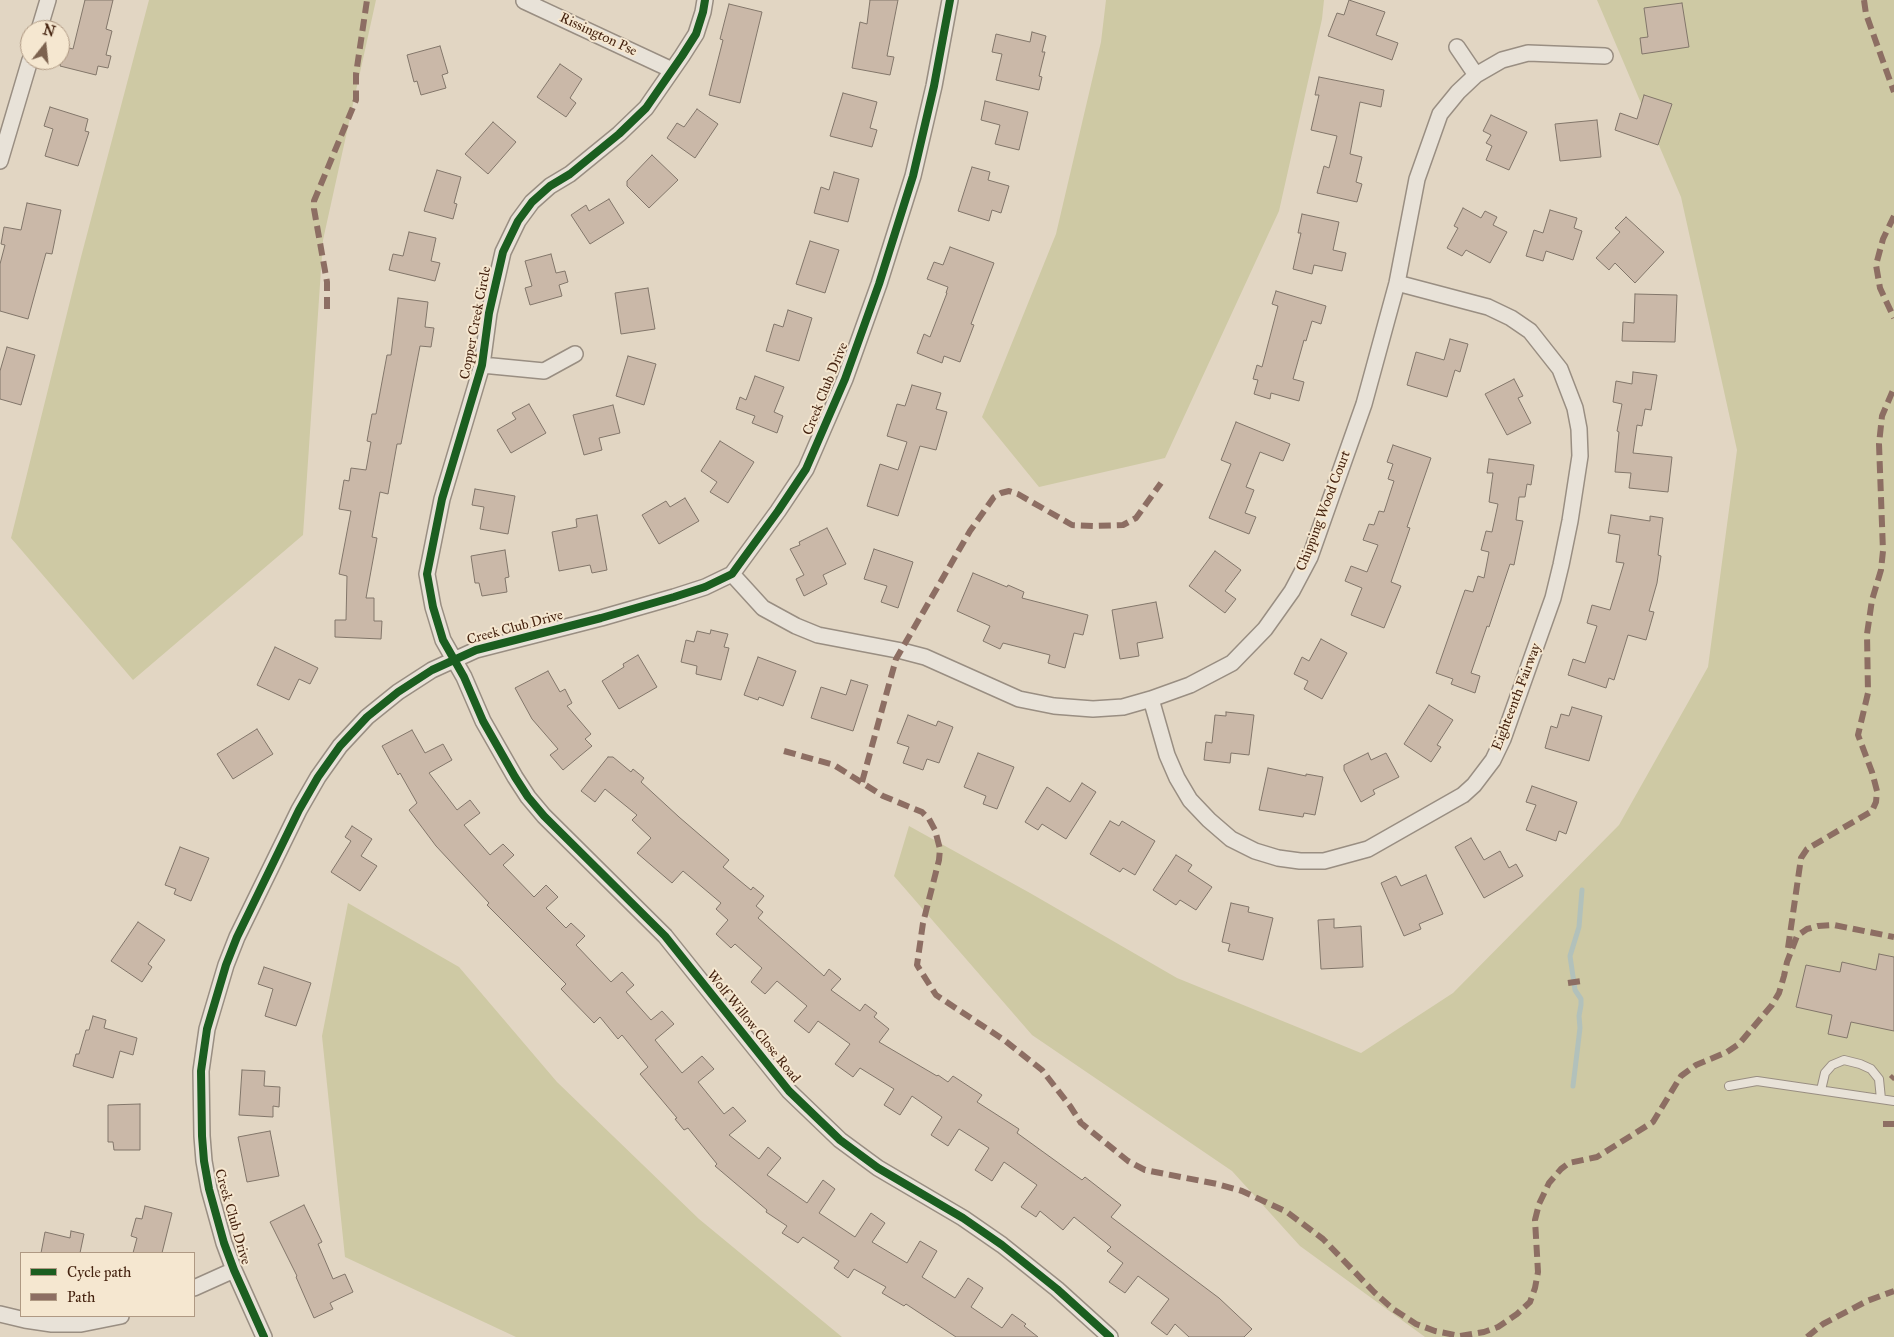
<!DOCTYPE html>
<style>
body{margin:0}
#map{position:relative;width:1894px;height:1337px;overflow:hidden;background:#e2d6c3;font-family:"IM FELL Great Primer",serif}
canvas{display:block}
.legend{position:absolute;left:20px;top:1252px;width:175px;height:65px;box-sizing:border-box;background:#f5e7d0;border:1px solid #af9983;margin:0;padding:6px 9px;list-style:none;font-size:15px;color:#452310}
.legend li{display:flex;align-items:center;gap:10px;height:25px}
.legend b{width:25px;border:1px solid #af9983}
.north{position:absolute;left:20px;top:20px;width:50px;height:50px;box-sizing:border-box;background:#f5e7d0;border:1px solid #af9983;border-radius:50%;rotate:16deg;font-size:14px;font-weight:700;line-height:20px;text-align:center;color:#452310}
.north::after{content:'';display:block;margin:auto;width:18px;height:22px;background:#7c624f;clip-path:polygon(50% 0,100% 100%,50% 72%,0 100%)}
</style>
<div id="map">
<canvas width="1894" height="1337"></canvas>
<ul class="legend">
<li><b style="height:6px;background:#1b5e20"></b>Cycle path</li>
<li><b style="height:6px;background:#8d6e63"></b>Path</li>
</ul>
<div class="north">N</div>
</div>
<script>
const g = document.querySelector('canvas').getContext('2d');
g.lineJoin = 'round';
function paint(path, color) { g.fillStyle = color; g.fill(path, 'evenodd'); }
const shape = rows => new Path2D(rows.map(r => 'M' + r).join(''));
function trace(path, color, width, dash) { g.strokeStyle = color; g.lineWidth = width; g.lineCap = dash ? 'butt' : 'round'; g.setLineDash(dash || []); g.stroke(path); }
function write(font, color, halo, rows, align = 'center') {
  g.font = font + ' "IM FELL Great Primer",serif'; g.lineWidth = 4; g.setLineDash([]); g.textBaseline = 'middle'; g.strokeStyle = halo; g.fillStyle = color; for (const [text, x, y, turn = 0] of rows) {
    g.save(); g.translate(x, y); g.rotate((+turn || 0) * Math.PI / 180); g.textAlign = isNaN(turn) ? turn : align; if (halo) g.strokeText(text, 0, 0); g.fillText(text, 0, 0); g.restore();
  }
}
paint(shape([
 [149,0,376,0,323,240,303,535,133,680,11,538,81,257],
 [1106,0,1324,0,1322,19,1279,211,1165,458,1039,487,982,417,1056,234,1101,42],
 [1597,0,1894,0,1894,1337,1425,1337,1300,1246,1232,1171,1032,1035,894,876,909,826,1030,893,1177,978,1361,1053,1453,993,1619,825,1708,667,1737,450,1681,197],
 [348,903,459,967,557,1082,699,1219,842,1337,516,1337,345,1257,322,1036]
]), '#cec9a4');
trace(shape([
 [1573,1086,1580,1028,1579,1016,1581,1005,1581,999,1575,990,1570,956,1579,927,1582,890]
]), '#b2c1bb', 5);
const building = shape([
 [85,0,113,0,106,29,112,31,106,55,111,56,108,68,98,66,96,75,60,66,65,47,73,49,85,0],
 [870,0,898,0,887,56,894,57,890,75,852,68,860,22,867,24,870,0],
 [1349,0,1385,12,1376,35,1398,43,1392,60,1328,36,1337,13,1344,15,1349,0],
 [1682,3,1689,47,1642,54,1640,38,1648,37,1644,8,1682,3],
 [729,4,762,12,740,103,709,95,723,40,720,39,729,4],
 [1032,32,1046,36,1042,52,1045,52,1039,76,1042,77,1039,90,996,80,1002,54,992,52,996,34,1030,42,1032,32],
 [440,46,448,73,442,75,446,88,421,95,417,81,414,82,407,55,440,46],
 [560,64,582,79,570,98,576,103,566,117,537,97,560,64],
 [1319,77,1384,90,1381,107,1360,102,1350,154,1362,157,1356,182,1362,184,1357,202,1317,193,1324,166,1329,168,1337,136,1311,130,1319,95,1315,95,1319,77],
 [843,93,877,102,870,128,877,130,872,147,830,136,843,93],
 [1644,95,1672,104,1658,145,1615,130,1620,113,1637,119,1644,95],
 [985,101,1028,112,1019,150,995,144,1000,125,981,120,985,101],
 [50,107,88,119,85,131,89,132,78,166,45,156,53,129,44,126,50,107],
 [697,109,718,124,695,158,667,138,677,123,684,127,697,109],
 [1491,115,1527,132,1509,170,1486,160,1492,146,1486,143,1491,135,1483,131,1491,115],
 [1597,120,1601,157,1560,161,1555,124,1597,120],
 [493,122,516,142,488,174,465,154,493,122],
 [652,155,678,180,649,208,627,186,627,181,652,155],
 [972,167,990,172,988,180,1009,186,1001,213,992,210,989,221,958,211,972,167],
 [437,170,461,177,454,203,457,204,453,219,424,211,437,170],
 [834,172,859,179,848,222,814,213,821,187,829,190,834,172],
 [609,199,624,223,590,244,571,215,586,205,589,211,609,199],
 [27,203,61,210,52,254,46,253,28,319,0,311,0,264,5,245,1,244,4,227,21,230,27,203],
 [1463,208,1481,218,1485,211,1497,217,1493,225,1507,232,1490,263,1466,250,1462,256,1447,248,1458,228,1454,226,1463,208],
 [1550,210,1577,218,1574,228,1582,231,1573,260,1546,251,1543,261,1526,256,1534,230,1543,233,1550,210],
 [1302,214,1339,222,1333,250,1346,253,1342,271,1314,265,1312,274,1293,269,1301,233,1298,233,1302,214],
 [1626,217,1664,252,1635,283,1615,263,1609,270,1596,258,1620,232,1615,228,1626,217],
 [409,232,436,238,431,261,440,263,435,281,389,270,393,254,403,256,409,232],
 [810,241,839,250,825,293,796,284,810,241],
 [950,247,994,263,971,324,974,325,960,362,944,356,942,363,917,353,924,334,930,337,947,293,946,293,948,287,927,279,934,262,943,265,950,247],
 [551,254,556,273,565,271,568,282,559,285,562,296,530,305,525,288,532,286,525,261,551,254],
 [648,288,655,329,621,334,615,293,648,288],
 [1276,291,1326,306,1321,324,1312,321,1306,341,1304,340,1293,379,1304,382,1299,401,1271,393,1270,399,1254,394,1258,380,1253,379,1257,365,1262,367,1278,306,1272,304,1276,291],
 [1635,294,1677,295,1675,342,1622,341,1623,322,1634,323,1635,294],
 [398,298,428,302,425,327,434,328,431,347,420,346,401,444,397,444,388,494,380,492,372,537,377,538,366,598,374,598,374,621,382,621,381,639,335,637,335,620,346,620,347,576,339,574,351,511,339,509,344,480,349,481,351,468,366,470,371,442,367,441,372,414,376,414,387,355,391,355,398,298],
 [788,310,812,318,799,361,766,351,774,324,783,327,788,310],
 [1450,339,1468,344,1460,372,1455,370,1447,397,1407,385,1416,352,1444,360,1450,339],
 [7,347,35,355,21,405,0,399,0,371,7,347],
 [628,356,656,364,644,405,616,396,628,356],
 [1633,372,1657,375,1651,410,1645,409,1642,426,1637,425,1633,453,1672,457,1668,492,1629,488,1631,473,1615,472,1619,432,1617,431,1622,404,1613,402,1616,381,1632,384,1633,372],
 [755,376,784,387,774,412,783,416,777,433,752,423,755,416,736,409,740,397,746,400,755,376],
 [1514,379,1523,396,1518,398,1531,423,1507,435,1485,394,1514,379],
 [912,385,941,393,936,409,947,412,936,450,920,446,898,516,867,506,880,464,898,470,907,442,887,436,897,404,905,406,912,385],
 [529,404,546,433,511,453,497,430,516,419,512,413,529,404],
 [613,405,620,433,599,438,602,450,584,455,573,415,613,405],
 [1236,422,1290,444,1283,461,1260,452,1246,487,1254,490,1245,513,1256,517,1249,534,1209,518,1231,464,1221,460,1236,422],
 [720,441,754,462,728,503,710,492,717,482,701,471,720,441],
 [1393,445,1431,458,1407,527,1410,528,1391,582,1401,586,1384,628,1351,615,1362,588,1345,581,1351,566,1367,572,1378,545,1363,540,1369,524,1374,525,1379,511,1384,512,1394,481,1388,479,1393,464,1387,462,1393,445],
 [1489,459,1534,465,1531,485,1527,484,1525,497,1519,497,1516,520,1523,521,1514,565,1510,564,1489,627,1487,626,1471,673,1480,676,1475,693,1451,684,1453,679,1436,673,1465,590,1473,592,1478,576,1484,578,1489,552,1481,550,1486,531,1492,532,1498,504,1489,502,1493,473,1487,473,1489,459],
 [475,489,515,496,508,534,480,529,484,507,472,505,475,489],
 [685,498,699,521,659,544,642,515,666,501,670,507,685,498],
 [597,515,607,570,592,573,590,565,559,571,552,532,577,527,576,519,597,515],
 [1611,515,1650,521,1650,516,1663,518,1658,555,1661,556,1657,583,1649,611,1654,612,1646,640,1628,635,1614,680,1609,678,1606,688,1568,675,1573,659,1585,663,1597,626,1587,623,1592,605,1610,610,1624,563,1616,562,1620,535,1608,533,1611,515],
 [827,528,846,564,823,575,827,584,804,596,796,579,804,575,790,549,800,545,799,542,827,528],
 [874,549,913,562,898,608,881,602,887,586,864,579,874,549],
 [505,550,509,577,505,578,507,592,482,596,479,583,475,583,471,556,505,550],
 [1215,551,1241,570,1225,591,1236,599,1225,613,1189,586,1215,551],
 [973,573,1007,587,1008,585,1024,592,1022,598,1088,615,1083,635,1074,633,1065,668,1048,663,1050,655,1003,643,1000,649,983,641,990,626,957,611,973,573],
 [1156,602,1163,638,1137,643,1139,656,1120,659,1112,610,1156,602],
 [711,630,728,634,724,647,729,648,721,680,696,674,697,666,681,662,686,640,694,642,697,631,710,634,711,630],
 [1321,639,1347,653,1322,699,1304,689,1308,681,1294,674,1302,657,1309,661,1321,639],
 [275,647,318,668,310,684,299,679,289,700,257,685,275,647],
 [638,655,657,687,619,709,602,681,624,667,623,664,638,655],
 [758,657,796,671,783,706,759,697,758,700,744,695,758,657],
 [548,671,560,692,565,689,572,703,567,706,591,734,585,739,592,746,563,770,550,755,558,749,532,719,515,688,548,671],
 [851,680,868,685,853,731,811,718,821,687,846,695,851,680],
 [1429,705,1453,720,1437,745,1441,747,1431,762,1404,744,1429,705],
 [1572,707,1602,716,1589,761,1545,748,1551,726,1557,728,1561,714,1569,716,1572,707],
 [1226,712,1254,715,1249,755,1231,753,1230,763,1204,760,1206,742,1212,743,1215,715,1226,716,1226,712],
 [908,715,936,726,938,721,953,727,939,763,927,759,923,770,903,763,909,747,897,743,908,715],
 [257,729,273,754,233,779,217,754,257,729],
 [412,730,425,753,443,744,452,760,429,773,457,810,470,800,480,813,464,825,490,855,503,844,514,855,503,865,534,897,546,885,558,897,546,908,566,928,571,923,585,936,576,945,611,982,622,972,634,985,626,992,651,1020,662,1011,674,1024,655,1040,682,1073,702,1056,714,1069,698,1082,724,1114,733,1107,746,1121,729,1135,759,1159,768,1147,781,1158,767,1175,807,1203,823,1180,835,1189,819,1213,855,1237,871,1213,885,1223,872,1242,907,1263,920,1241,937,1251,922,1277,955,1298,968,1278,983,1288,971,1307,1002,1328,1012,1314,1026,1324,1024,1326,1038,1337,956,1337,906,1304,904,1306,882,1293,886,1287,854,1269,848,1278,834,1268,839,1261,803,1237,798,1243,782,1233,787,1226,766,1212,767,1210,715,1166,717,1164,688,1128,684,1130,675,1119,677,1118,640,1074,648,1067,622,1035,618,1039,600,1017,594,1023,561,989,566,984,487,905,489,903,436,846,409,810,417,803,400,773,398,775,382,746,412,730],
 [978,753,1014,767,997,809,983,804,986,796,964,787,978,753],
 [1368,753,1371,760,1386,753,1399,777,1373,790,1375,794,1361,802,1344,770,1344,765,1368,753],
 [608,757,613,757,631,772,633,769,644,778,641,782,679,817,729,860,723,867,751,890,753,887,764,896,756,906,763,912,758,918,824,976,829,969,841,979,831,990,860,1011,865,1004,877,1013,874,1017,889,1029,879,1042,937,1076,938,1075,948,1082,953,1076,982,1095,977,1102,1019,1129,1017,1133,1082,1180,1085,1177,1121,1205,1111,1217,1219,1298,1252,1329,1244,1337,1189,1337,1175,1324,1167,1335,1151,1323,1169,1299,1138,1276,1125,1293,1109,1282,1123,1263,1107,1251,1111,1247,1074,1217,1063,1230,1040,1211,1036,1217,1021,1207,1037,1185,1004,1162,992,1181,975,1170,989,1148,959,1129,948,1146,931,1135,942,1117,912,1096,900,1115,884,1105,894,1089,860,1068,853,1077,835,1064,850,1044,818,1021,809,1033,794,1021,807,1006,777,981,765,994,751,982,762,968,735,944,731,948,716,934,728,920,716,909,721,903,683,871,672,883,637,853,651,838,632,820,637,815,605,789,595,802,581,791,608,757],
 [1268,768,1306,776,1306,774,1323,777,1315,815,1304,813,1303,817,1259,810,1268,768],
 [1082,783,1096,792,1066,839,1042,824,1038,830,1025,822,1047,787,1070,802,1082,783],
 [1532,786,1577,802,1566,834,1559,831,1556,841,1526,830,1536,805,1526,802,1532,786],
 [1110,821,1119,826,1122,821,1155,841,1135,875,1123,868,1120,872,1090,854,1110,821],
 [352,826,372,839,361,856,377,866,360,891,331,872,351,841,345,837,352,826],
 [1471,838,1484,860,1500,851,1509,868,1516,864,1523,876,1484,898,1455,847,1471,838],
 [180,847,209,858,191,901,174,894,176,889,165,885,180,847],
 [1176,855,1192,865,1188,871,1212,887,1196,910,1180,900,1176,905,1153,890,1176,855],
 [1426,875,1443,914,1419,924,1421,929,1404,936,1381,883,1396,876,1401,886,1426,875],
 [1231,903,1249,907,1248,912,1273,918,1263,960,1228,951,1230,944,1222,942,1231,903],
 [1334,919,1334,928,1361,926,1363,967,1321,969,1318,920,1334,919],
 [138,922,165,940,148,964,152,967,142,982,111,961,138,922],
 [1879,954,1894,957,1894,1031,1851,1022,1847,1038,1828,1034,1832,1015,1796,1007,1806,965,1840,972,1842,962,1876,970,1879,954],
 [264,967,311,983,296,1026,265,1016,273,989,258,984,264,967],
 [93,1016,106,1020,104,1028,137,1038,133,1055,120,1051,113,1078,73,1066,76,1054,79,1054,86,1030,89,1030,93,1016],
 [242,1070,265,1071,264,1086,280,1087,279,1107,273,1106,273,1117,239,1115,242,1070],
 [140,1104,140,1150,114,1150,113,1142,108,1142,108,1105,140,1104],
 [270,1131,279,1176,247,1182,238,1137,270,1131],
 [304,1205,322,1242,318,1244,333,1279,345,1274,353,1292,330,1303,333,1309,314,1318,296,1277,297,1276,270,1222,304,1205],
 [145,1206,172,1213,162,1253,133,1253,137,1238,131,1236,136,1218,142,1219,145,1206],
 [71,1231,84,1234,80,1253,41,1253,45,1232,70,1238,71,1231]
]);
paint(building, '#cab8a8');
trace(building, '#82766a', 1);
const service = shape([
 [1729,1086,1757,1081,1894,1101],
 [1821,1090,1825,1073,1832,1065,1844,1060,1860,1064,1871,1069,1879,1079,1881,1099]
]);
const minor = shape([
 [705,0,703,12,696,34,682,56,646,108,619,134,570,174,550,186,532,202,518,221,503,252,489,313,482,365,442,499,427,574,433,607,443,640,464,677,483,721,515,777,528,797,544,816,665,936,789,1091,840,1140,878,1168,963,1218,1002,1245,1057,1289,1110,1337],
 [524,1,672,70],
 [39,30,48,0],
 [1457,47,1476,75],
 [0,161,30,60],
 [482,365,544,371,575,354],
 [732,574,763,608,796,626,818,635,902,651,925,657,1019,699,1054,706,1093,709,1123,707,1151,699,1190,685,1232,663,1265,629,1292,591,1310,557,1364,404,1397,283,1417,179,1440,114,1458,92,1476,75,1502,60,1528,53,1605,56],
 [1151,699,1167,755,1177,778,1190,800,1209,820,1231,839,1255,851,1278,858,1300,861,1324,861,1368,849,1463,795,1474,785,1493,760,1503,739,1553,598,1561,565,1570,521,1580,456,1579,429,1575,408,1560,369,1530,331,1511,318,1488,307,1397,283],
 [194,1288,234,1270],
 [0,1314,25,1320,52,1324,81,1324,121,1316],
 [264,1337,234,1270,224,1243,209,1189,204,1161,202,1136,201,1071,207,1029,226,965,237,937,299,810,318,777,340,746,367,717,398,692,432,670,476,650,601,618,674,597,705,587,732,574,778,511,806,469,845,379,879,284,913,176,934,86,950,0]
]);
trace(service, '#998e82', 10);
trace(minor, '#998e82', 18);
trace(service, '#e8e2d8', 8);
trace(minor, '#e8e2d8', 15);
trace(shape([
 [1864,0,1866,14,1894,92],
 [1894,216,1883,239,1876,265,1880,288,1894,318],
 [327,309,327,282,314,209,314,201,356,100,356,74,367,0],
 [784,751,834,765,883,796,922,812,929,819,935,830,940,849,939,860,923,923,917,965,936,995,1004,1040,1042,1070,1070,1106,1081,1123,1128,1161,1145,1170,1217,1184,1242,1191,1287,1212,1323,1239,1374,1292,1393,1309,1416,1324,1435,1331,1460,1336,1484,1332,1498,1327,1517,1314,1530,1302,1535,1288,1538,1272,1535,1220,1539,1204,1549,1183,1561,1169,1569,1163,1597,1157,1653,1122,1681,1076,1696,1065,1727,1052,1739,1044,1772,1005,1779,993,1784,976,1787,962,1797,936,1807,929,1818,926,1834,925,1894,937],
 [862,782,896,659,970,531,994,497,1001,493,1009,491,1018,494,1072,525,1094,526,1123,525,1136,518,1161,483],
 [1788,948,1801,858,1807,849,1872,811,1876,802,1877,791,1872,772,1858,735,1868,693,1867,634,1872,600,1881,570,1883,551,1879,444,1882,416,1894,388],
 [1568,983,1582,981],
 [1891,1079,1894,1076],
 [1883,1124,1894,1124],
 [1807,1337,1823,1324,1867,1301,1894,1291]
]), '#8d6e63', 6, [12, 6]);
trace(shape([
 [705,0,703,12,696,34,682,56,646,108,619,134,570,174,550,186,532,202,518,221,503,252,489,313,482,365,442,499,427,574,433,607,443,640,464,677,483,721,515,777,528,797,544,816,665,936,789,1091,840,1140,878,1168,963,1218,1002,1245,1057,1289,1110,1337],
 [264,1337,234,1270,224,1243,209,1189,204,1161,202,1136,201,1071,207,1029,226,965,237,937,299,810,318,777,340,746,367,717,398,692,432,670,476,650,601,618,674,597,705,587,732,574,778,511,806,469,845,379,879,284,913,176,934,86,950,0]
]), '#1b5e20', 8);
write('14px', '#452310', '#f5e7d0', [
 ["Rissington Pse",598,35,25],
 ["Copper Creek Circle",476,323,-79],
 ["Creek Club Drive",826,389,-68],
 ["Chipping Wood Court",1324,511,-69],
 ["Creek Club Drive",515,628,-15],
 ["Eighteenth Fairway",1517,697,-69],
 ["Wolf Willow Close Road",753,1027,51],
 ["Creek Club Drive",232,1217,74]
]);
</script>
